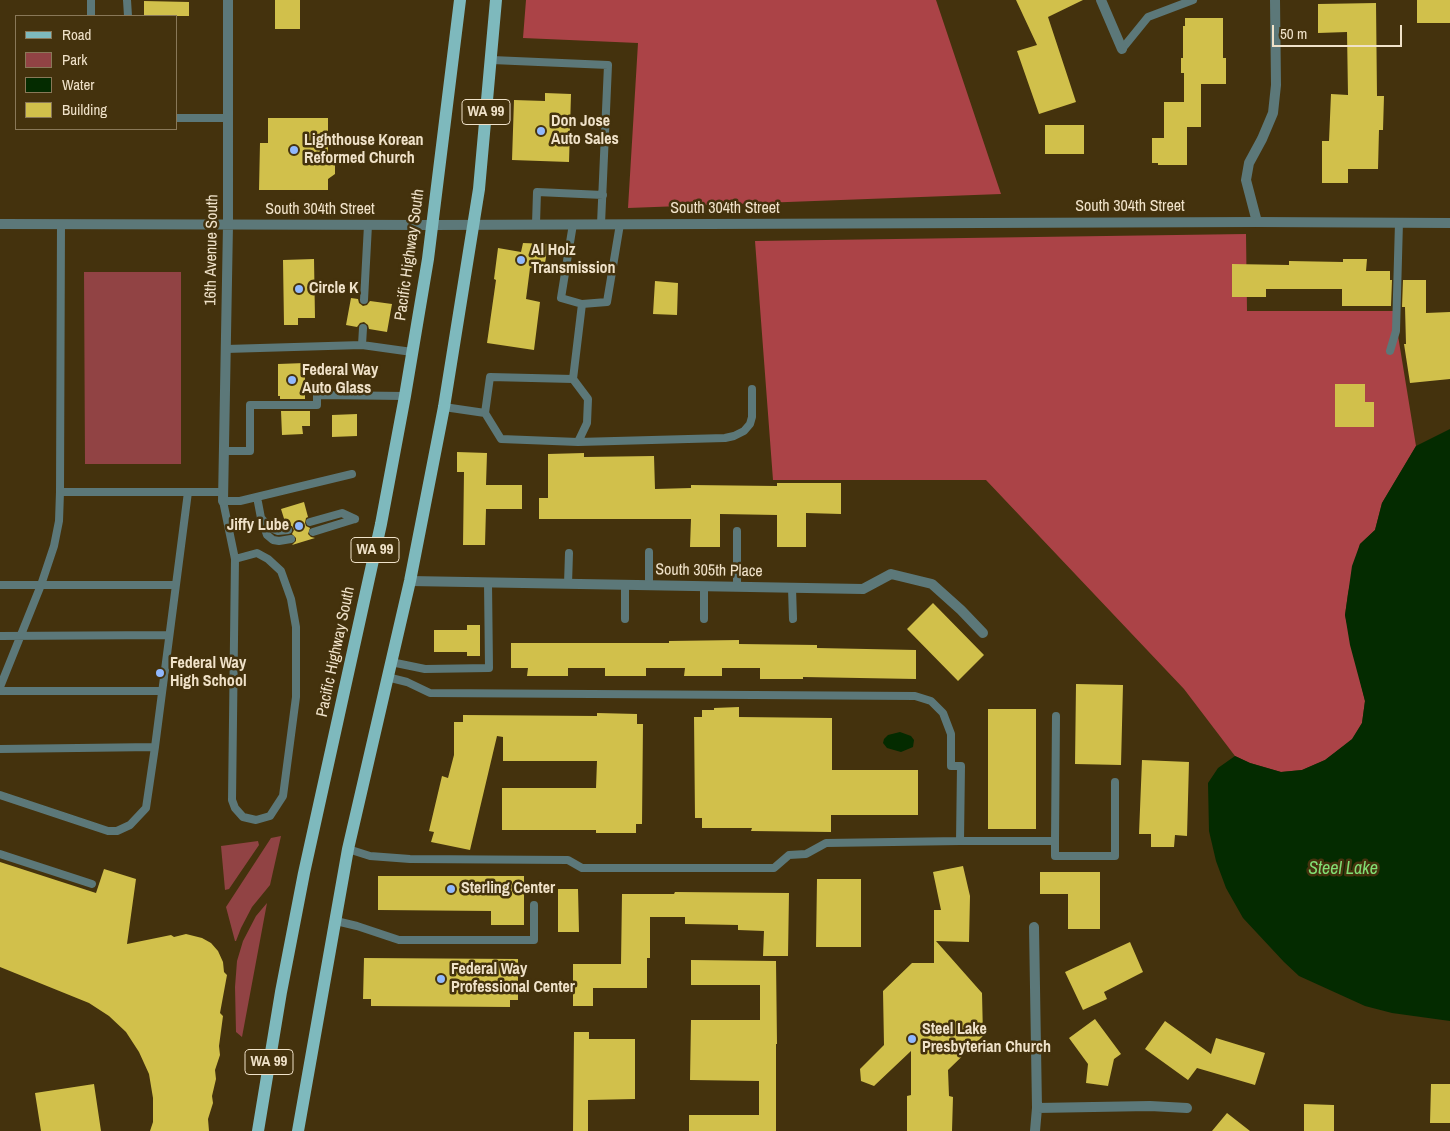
<!DOCTYPE html>
<style>
body{margin:0}
#map{position:relative;width:1450px;height:1131px;overflow:hidden;background:#44320d;font-family:"Archivo Narrow",sans-serif}
canvas{display:block}
.legend{position:absolute;left:15px;top:15px;width:162px;height:115px;box-sizing:border-box;background:#44320d;border:1px solid #897858;margin:0;padding:6px 9px;list-style:none;font-size:15px;color:#f0e2c9}
.legend li{display:flex;align-items:center;gap:10px;height:25px}
.legend b{width:25px;border:1px solid #897858}
.scale{position:absolute;left:1272px;top:25px;width:130px;height:22px;box-sizing:border-box;border:2px solid #f0e2c9;border-top:0;padding-left:6px;font-size:15px;line-height:18px;white-space:nowrap;color:#f0e2c9;-webkit-text-stroke:4px #44320d;paint-order:stroke}
</style>
<div id="map">
<canvas width="1450" height="1131"></canvas>
<ul class="legend">
<li><b style="height:6px;background:#7eb9bd"></b>Road</li>
<li><b style="height:14px;background:#914344"></b>Park</li>
<li><b style="height:14px;background:#042b00"></b>Water</li>
<li><b style="height:14px;background:#d1c04b"></b>Building</li>
</ul>
<div class="scale">50 m</div>
</div>
<script>
const g = document.querySelector('canvas').getContext('2d');
g.lineJoin = 'round';
function paint(path, color) { g.fillStyle = color; g.fill(path, 'evenodd'); }
const shape = rows => new Path2D(rows.map(r => 'M' + r).join(''));
function trace(path, color, width, dash) { g.strokeStyle = color; g.lineWidth = width; g.lineCap = dash ? 'butt' : 'round'; g.setLineDash(dash || []); g.stroke(path); }
function write(font, color, halo, rows, align = 'center') {
  g.font = font + ' "Archivo Narrow",sans-serif'; g.lineWidth = 5; g.setLineDash([]); g.textBaseline = 'middle'; g.strokeStyle = halo; g.fillStyle = color; for (const [text, x, y, turn = 0] of rows) {
    g.save(); g.translate(x, y); g.rotate((+turn || 0) * Math.PI / 180); g.textAlign = isNaN(turn) ? turn : align; if (halo) g.strokeText(text, 0, 0); g.fillText(text, 0, 0); g.restore();
  }
}
paint(shape([
 [181,272,181,464,85,464,84,272],
 [281,836,270,885,252,907,241,928,236,941,235,941,226,907,271,838],
 [258,841,259,845,229,889,225,890,221,846],
 [267,903,242,1037,236,1032,235,987,237,961,243,941,256,916]
]), '#914344');
paint(shape([
 [526,0,936,0,1001,194,628,208,638,43,523,38],
 [1246,234,1247,311,1394,311,1416,446,1382,503,1375,530,1360,544,1348,593,1345,615,1365,701,1362,723,1352,740,1325,760,1302,770,1281,772,1250,763,1235,756,1184,689,986,480,773,480,755,241]
]), '#ab4347');
paint(shape([
 [1450,429,1450,1021,1392,1013,1365,1006,1299,976,1284,962,1243,918,1226,888,1216,861,1209,831,1208,783,1218,768,1235,756,1250,763,1281,772,1302,770,1325,760,1352,739,1362,723,1365,701,1350,645,1345,615,1352,566,1360,544,1375,530,1382,503,1416,446],
 [900,732,911,736,914,740,913,747,901,752,887,748,883,743,884,739,888,735]
]), '#042b00');
paint(shape([
 [275,0,300,0,300,29,275,29],
 [1016,0,1083,0,1048,17,1076,102,1039,114,1017,51,1037,45],
 [1417,0,1450,0,1450,23,1417,23],
 [144,1,189,2,189,16,144,16],
 [1376,3,1377,96,1384,96,1383,130,1379,130,1378,169,1348,169,1348,183,1322,183,1322,141,1329,141,1331,94,1348,95,1347,32,1318,33,1318,4],
 [1185,18,1223,18,1223,58,1226,58,1226,84,1201,84,1201,127,1187,127,1187,165,1158,165,1158,163,1152,163,1152,138,1164,138,1164,102,1184,102,1184,73,1181,73,1181,58,1183,58,1183,26,1185,26],
 [545,93,571,94,569,162,512,160,514,100,545,101],
 [268,118,328,118,328,157,335,163,335,174,328,179,328,190,259,190,260,143,268,143],
 [1045,125,1084,125,1084,154,1045,154],
 [523,243,548,244,544,270,530,268,526,299,540,302,534,350,487,343,496,280,494,279,498,248,521,252],
 [314,259,315,318,298,318,298,325,284,325,283,260],
 [1343,259,1367,259,1366,271,1390,271,1390,280,1392,280,1391,306,1342,306,1342,289,1266,289,1266,297,1232,297,1232,264,1289,265,1289,261,1343,262],
 [1403,280,1426,280,1426,313,1450,312,1450,379,1410,383,1404,344,1406,344,1405,307,1402,307],
 [655,281,678,283,677,315,653,314],
 [351,298,358,299,359,303,363,306,367,305,370,301,392,304,387,332,369,329,368,325,364,322,360,323,357,327,346,325],
 [305,363,305,399,280,399,280,396,278,396,278,364],
 [1335,384,1365,384,1365,402,1374,402,1374,427,1335,427],
 [281,411,310,411,310,426,302,426,303,434,282,435],
 [357,414,357,436,332,437,332,415],
 [457,452,487,453,486,485,522,485,522,509,486,509,485,545,463,545,464,472,457,472],
 [584,453,584,457,654,456,655,489,691,488,691,485,777,486,777,483,841,483,841,514,806,513,806,547,777,547,777,515,720,514,720,547,690,547,691,519,539,519,539,498,548,498,548,454],
 [304,502,308,517,306,518,305,523,306,526,310,528,308,534,311,537,315,538,292,545,296,541,296,538,292,534,294,530,292,526,286,525,281,509],
 [933,603,984,655,958,681,907,629],
 [467,625,480,625,480,656,467,656,467,652,434,652,434,630,467,630],
 [739,640,739,644,817,645,817,648,916,650,916,679,803,677,803,679,760,679,760,668,722,668,722,676,684,676,685,668,646,668,646,676,605,676,605,668,568,668,568,676,527,676,528,668,511,668,511,643,669,643,669,641],
 [1076,684,1123,685,1121,765,1075,764],
 [739,707,739,717,832,718,832,770,918,770,918,815,831,815,831,832,751,831,752,828,702,828,702,818,695,818,694,717,702,717,702,710,714,710,714,708],
 [988,709,1036,709,1036,829,988,829],
 [597,713,637,714,637,724,643,724,642,824,636,824,636,833,596,833,596,830,502,830,502,788,596,788,597,761,503,761,503,737,497,736,470,850,431,842,434,832,429,831,442,776,448,778,454,755,454,722,463,722,463,715,597,716],
 [1142,760,1189,762,1187,836,1175,835,1174,847,1151,847,1151,834,1139,834],
 [0,862,96,893,104,869,136,879,127,944,171,935,174,937,186,934,202,938,211,943,218,951,223,962,224,972,227,975,220,1013,223,1016,219,1046,220,1055,215,1070,216,1079,212,1096,213,1103,208,1119,209,1131,150,1131,153,1122,153,1098,149,1074,139,1052,126,1032,109,1016,89,1003,0,967],
 [963,866,970,896,969,942,936,941,982,993,983,1036,948,1070,949,1096,953,1097,952,1131,907,1131,907,1096,911,1095,911,1051,874,1086,861,1081,860,1069,884,1045,883,991,912,963,934,963,934,910,941,910,933,872],
 [1040,872,1100,872,1100,929,1068,929,1068,894,1040,894],
 [378,876,524,876,524,925,491,925,491,911,378,910],
 [817,879,861,879,861,947,816,947],
 [558,889,578,889,579,932,558,932],
 [675,892,789,893,788,956,763,956,764,931,738,930,738,925,685,924,685,917,650,917,650,958,647,958,647,988,593,988,593,1006,573,1006,573,964,621,964,622,894,674,894],
 [1130,942,1143,972,1104,992,1107,999,1083,1010,1065,972],
 [364,958,518,959,518,1000,510,1000,510,1007,371,1006,371,999,363,999],
 [691,960,776,961,777,1044,776,1044,776,1131,689,1131,689,1115,759,1115,759,1081,690,1080,691,1020,760,1020,760,985,691,985],
 [1095,1019,1121,1054,1114,1059,1108,1086,1086,1083,1088,1064,1069,1038],
 [1165,1021,1211,1054,1216,1038,1265,1053,1255,1085,1197,1068,1188,1080,1145,1049],
 [574,1032,589,1032,589,1039,635,1039,635,1099,588,1100,588,1131,573,1131],
 [94,1084,101,1131,41,1131,35,1093],
 [1431,1084,1450,1084,1450,1123,1430,1123],
 [1304,1104,1334,1105,1334,1131,1304,1131],
 [1227,1113,1250,1131,1212,1131]
]), '#d1c04b');
trace(shape([
 [91,0,91,16],
 [127,0,128,16],
 [1122,49,1148,17,1193,0],
 [492,60,608,65,601,224],
 [176,118,228,118],
 [61,224,60,492,223,492],
 [536,224,537,192,603,195],
 [364,300,368,225],
 [582,304,607,302,620,224],
 [363,328,362,345,412,352],
 [226,349,362,345],
 [1390,351,1396,331,1399,222],
 [444,407,485,413,490,377,573,379,582,304,561,298,573,224],
 [485,413,501,439,578,442,587,423,588,399,573,379],
 [578,442,725,438,734,436,744,431,750,424,752,417,752,389],
 [224,451,250,451,250,405,317,405,317,395,405,396],
 [257,497,261,518,269,527,278,531,288,530],
 [262,521,267,535,273,540,279,541,291,539],
 [310,522,342,513,355,519],
 [737,531,737,587],
 [313,532,355,519],
 [649,552,649,585],
 [235,559,257,553,268,559,281,571,291,599,296,627,296,697,283,796,270,816,256,820,243,817,235,808,232,800,235,559,223,501,240,501,352,474],
 [568,584,569,553],
 [0,585,176,585],
 [792,588,793,619],
 [625,619,625,585],
 [704,619,704,586],
 [0,636,169,635],
 [391,662,425,669,489,668,488,583],
 [0,687,41,585,54,546,59,521,60,492],
 [0,691,162,691],
 [0,749,155,747],
 [0,795,108,831,117,831,130,825,146,808,155,747,188,492],
 [960,841,1055,841,1056,716],
 [1055,841,1055,856,1115,856,1115,782],
 [348,849,370,856,410,859,568,860,582,868,774,868,789,855,806,854,826,843,960,841,961,766,951,766,951,734,943,713,931,701,915,696,430,693,407,682,387,677],
 [0,854,92,884],
 [336,921,357,926,399,940,534,940,534,905]
]), '#5c7879', 8);
trace(shape([
 [1101,0,1122,49],
 [1257,222,1246,180,1249,163,1262,139,1273,113,1276,85,1275,0],
 [0,224,432,225],
 [223,501,228,225,228,0],
 [410,581,863,589,891,574,932,584,961,610,983,633],
 [1034,927,1037,1108,1035,1131],
 [1037,1108,1150,1106,1187,1108]
]), '#5c7879', 10);
trace(shape([
 [432,225,1257,222,1450,223]
]), '#5c7879', 10);
trace(shape([
 [258,1131,281,992,304,873,381,524,405,396,428,259,460,0],
 [298,1131,348,849,410,581,444,407,479,189,496,0]
]), '#7eb9bd', 12);
for (const [x, y, r, color] of [
 [541,131,5,"#90b8fd"],
 [294,150,5,"#90b8fd"],
 [521,260,5,"#90b8fd"],
 [299,289,5,"#90b8fd"],
 [292,380,5,"#90b8fd"],
 [299,526,5,"#90b8fd"],
 [160,673,5,"#90b8fd"],
 [451,889,5,"#90b8fd"],
 [441,979,5,"#90b8fd"],
 [912,1039,5,"#90b8fd"]
]) { const dot = new Path2D(); dot.arc(x, y, r, 0, 2 * Math.PI); g.fillStyle = color; g.fill(dot); trace(dot, '#44320d', 2); }
for (const [x, y, w] of [
 [486,112,48],
 [375,550,48],
 [269,1062,48]
]) { const box = new Path2D(); box.roundRect(x - w / 2, y - 12.5, w, 25, 4); g.fillStyle = '#44320d'; g.fill(box); trace(box, '#f0e2c9', 1); }
write('bold 15px', '#f0e2c9', null, [
 ["WA 99",486,112],
 ["WA 99",375,550],
 ["WA 99",269,1062]
]);
write('bold 16px', '#f0e2c9', '#44320d', [
 ["Don Jose",551,122],
 ["Auto Sales",551,140],
 ["Lighthouse Korean",304,141],
 ["Reformed Church",304,159],
 ["Al Holz",531,251],
 ["Transmission",531,269],
 ["Circle K",309,289],
 ["Federal Way",302,371],
 ["Auto Glass",302,389],
 ["Jiffy Lube",289,526,"right"],
 ["Federal Way",170,664],
 ["High School",170,682],
 ["Sterling Center",461,889],
 ["Federal Way",451,970],
 ["Professional Center",451,988],
 ["Steel Lake",922,1030],
 ["Presbyterian Church",922,1048]
], 'left');
write('16px', '#f0e2c9', '#44320d', [
 ["South 304th Street",1130,207],
 ["South 304th Street",725,209],
 ["South 304th Street",320,210],
 ["16th Avenue South",212,250,-89],
 ["Pacific Highway South",410,255,-82],
 ["South 305th Place",709,571,1],
 ["Pacific Highway South",336,652,-78]
]);
write('italic 18px', '#82de74', '#44320d', [
 ["Steel Lake",1343,869]
]);
</script>
